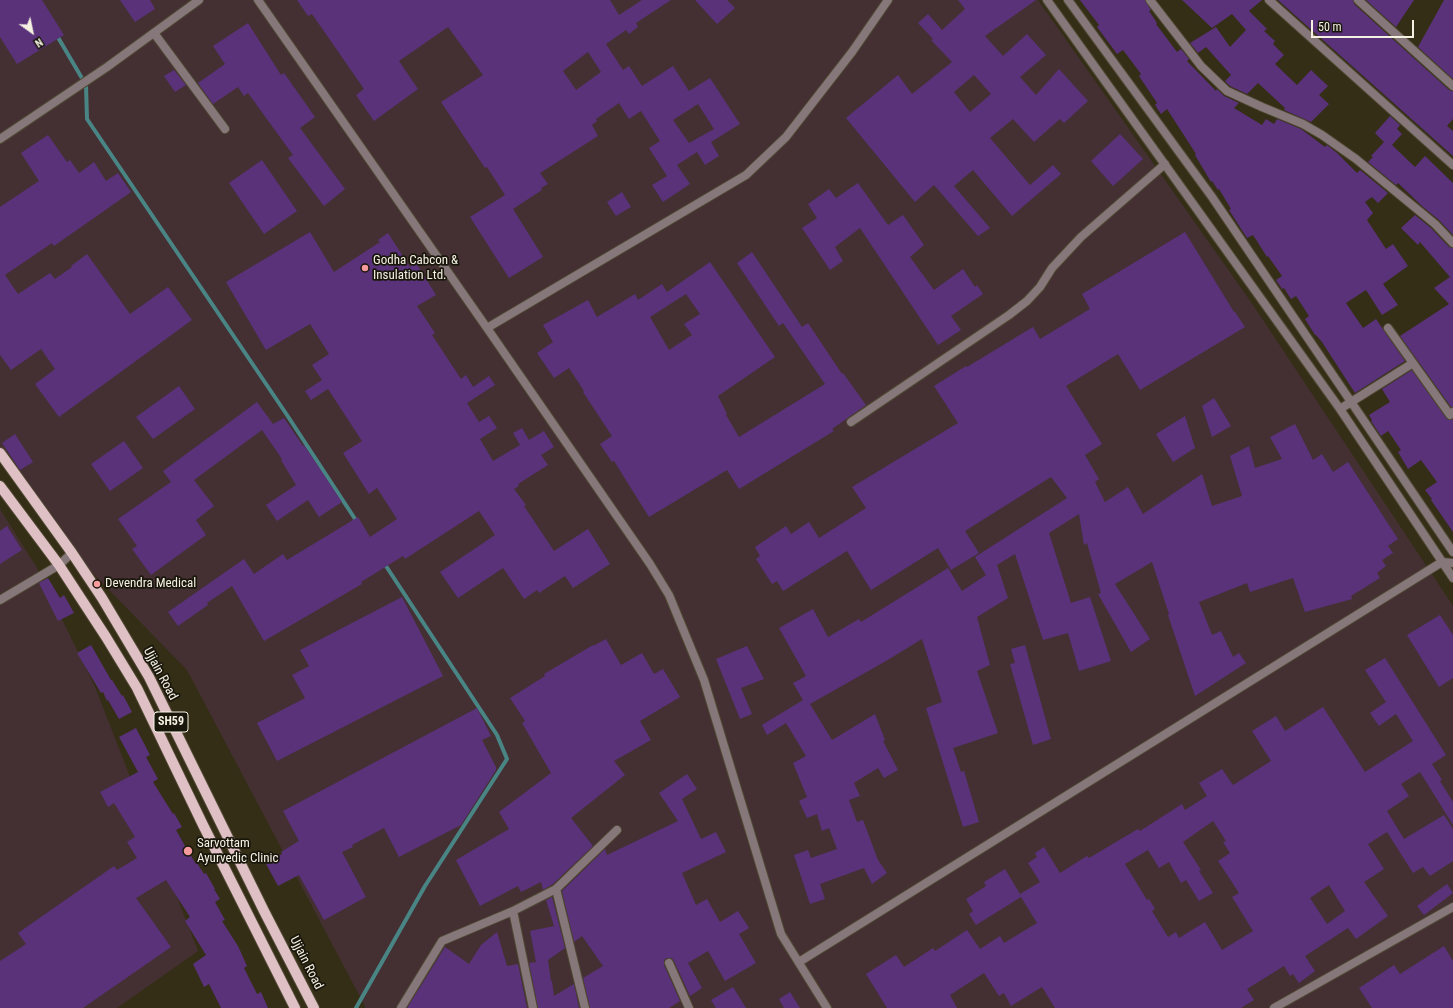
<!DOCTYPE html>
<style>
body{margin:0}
#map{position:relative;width:1453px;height:1008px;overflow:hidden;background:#352e16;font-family:"Roboto Condensed",sans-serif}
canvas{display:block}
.north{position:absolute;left:12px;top:12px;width:40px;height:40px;-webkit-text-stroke:3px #19160c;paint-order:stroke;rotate:147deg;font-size:11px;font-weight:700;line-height:16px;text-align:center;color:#f5f1e3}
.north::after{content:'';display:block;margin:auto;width:14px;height:18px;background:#f5f1e3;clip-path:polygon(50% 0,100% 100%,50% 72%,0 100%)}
.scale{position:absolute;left:1311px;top:20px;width:103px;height:18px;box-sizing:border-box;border:2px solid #f5f1e3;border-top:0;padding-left:5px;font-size:12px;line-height:14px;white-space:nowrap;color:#f5f1e3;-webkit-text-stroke:3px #19160c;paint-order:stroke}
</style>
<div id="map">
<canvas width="1453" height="1008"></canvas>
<div class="north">N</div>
<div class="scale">50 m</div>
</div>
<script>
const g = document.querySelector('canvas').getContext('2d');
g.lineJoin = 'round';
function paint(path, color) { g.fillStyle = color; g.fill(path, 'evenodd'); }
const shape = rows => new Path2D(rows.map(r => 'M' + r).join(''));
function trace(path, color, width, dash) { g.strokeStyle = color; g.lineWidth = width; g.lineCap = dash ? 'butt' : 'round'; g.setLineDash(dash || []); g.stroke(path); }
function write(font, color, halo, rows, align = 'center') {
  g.font = font + ' "Roboto Condensed",sans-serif'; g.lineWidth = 3.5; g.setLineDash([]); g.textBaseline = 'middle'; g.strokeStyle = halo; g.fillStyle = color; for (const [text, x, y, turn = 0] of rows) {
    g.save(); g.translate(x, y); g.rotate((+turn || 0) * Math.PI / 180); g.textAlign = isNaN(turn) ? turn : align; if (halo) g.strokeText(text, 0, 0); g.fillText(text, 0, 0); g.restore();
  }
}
paint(shape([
 [0,0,1038,0,1253,305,1453,606,1453,1008,366,1008,187,670,82,562,0,450],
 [0,509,37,568,95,687,198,951,117,1008,0,1008]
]), '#443033');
trace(shape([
 [56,34,86,85,87,119,287,415,357,522],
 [356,1008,425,886,507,759,497,735,384,563]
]), '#4a8585', 4);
paint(shape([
 [0,0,42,0,64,35,17,64,0,37],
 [120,0,150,0,155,9,135,22],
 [297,0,610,0,619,15,642,0,671,0,636,23,638,27,629,34,626,30,606,44,623,70,629,66,642,86,673,66,689,91,710,78,740,124,711,142,719,156,705,165,697,152,677,165,690,184,663,202,652,185,667,176,649,148,660,141,641,111,629,119,619,103,596,119,597,121,592,125,598,136,540,173,548,184,541,188,542,190,513,209,543,257,509,278,470,217,505,195,487,167,485,168,441,102,483,75,448,27,399,61,418,89,374,121,356,95,364,89,312,14,308,16],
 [588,52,601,72,576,90,563,71],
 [698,104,714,129,689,143,673,120],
 [695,0,727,0,735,8,717,24],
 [958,0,1036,0,985,36,1003,56,1027,34,1046,55,1020,77,1036,95,1059,69,1088,101,1064,123,1060,119,1034,142,1013,119,990,138,1030,185,1053,165,1061,174,1012,216,973,170,954,186,990,228,978,236,934,185,915,202,846,118,898,75,912,94,952,62,931,40,933,39,918,23,928,14,942,30,965,9],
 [974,75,991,94,970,112,954,92],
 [1080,0,1145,0,1151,10,1149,11,1157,23,1156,24,1177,52,1181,49,1189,59,1187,61,1216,91,1217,89,1224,96,1239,103,1234,108,1262,125,1266,119,1274,124,1277,119,1301,129,1325,147,1327,145,1337,153,1357,173,1360,170,1388,193,1378,203,1372,197,1365,202,1373,213,1367,220,1386,249,1393,244,1408,266,1383,284,1398,305,1382,315,1366,290,1346,303,1363,328,1376,319,1405,361,1355,393,1322,342,1316,335,1315,335,1305,319,1309,316,1296,296,1291,299,1284,288,1282,289,1276,280,1282,276,1268,256,1267,257,1253,235,1247,238,1229,210,1231,209,1219,189,1218,190,1212,181,1211,182,1195,155,1196,154,1167,109,1161,114,1155,105,1157,103,1139,76,1141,74,1123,50,1117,54,1097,27,1099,25],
 [1182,0,1262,0,1249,11,1267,29,1264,31,1275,41,1273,44,1284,55,1275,64,1297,85,1311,70,1328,86,1319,95,1329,104,1311,122,1284,110,1285,108,1258,83,1247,94,1230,86,1225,81,1231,75,1206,47,1198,53,1190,43,1216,27,1230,47,1246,30,1232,14,1212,28],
 [1278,0,1353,0,1354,4,1449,90,1453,91,1453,119,1447,126,1453,131,1453,156],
 [1366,0,1414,0,1396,27],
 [1444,0,1453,0,1453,79,1418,47],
 [248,23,281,75,284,73,315,117,300,128,345,189,324,206,288,158,293,155,248,93,244,96,238,87,213,104,198,83,225,64,213,46],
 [174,70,186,85,175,92,164,76],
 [1390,116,1400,125,1397,129,1402,134,1392,145,1415,167,1425,156,1453,183,1453,235,1439,220,1423,207,1398,183,1396,185,1368,162,1373,157,1371,156,1384,142,1375,133],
 [1120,134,1143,159,1113,186,1091,161],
 [48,135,67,162,70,160,79,173,94,162,106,181,118,173,131,192,54,246,52,243,5,275,18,294,50,273,55,279,72,267,71,266,87,254,130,314,168,287,192,320,59,417,35,384,55,369,41,349,11,370,0,355,0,207,39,181,21,153],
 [262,160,297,211,264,234,229,183],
 [858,183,888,225,903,215,924,245,910,257,934,290,963,269,975,287,977,285,983,294,951,316,961,330,938,345,860,228,835,247,843,261,830,270,802,228,817,218,808,204,829,189,836,198],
 [622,192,631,207,616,216,607,202],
 [1415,215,1431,228,1449,247,1453,248,1453,308,1452,307,1453,309,1453,407,1451,407,1400,336,1449,304,1434,288,1450,277,1420,242,1418,245,1401,228],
 [310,232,334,272,380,242,378,240,388,233,410,267,416,263,436,295,417,306,435,333,432,335,461,379,466,375,473,387,489,376,495,385,467,403,479,422,489,416,497,428,480,439,493,461,520,445,513,433,522,428,529,440,544,431,554,447,541,455,548,465,518,484,519,486,514,489,526,505,524,506,554,551,588,529,610,564,573,588,565,576,539,593,537,590,524,599,503,568,458,598,440,572,495,535,479,511,405,559,403,556,361,582,362,584,264,641,232,586,207,603,208,605,178,626,168,612,244,559,254,574,283,554,287,560,358,517,370,537,397,519,377,488,369,494,343,453,362,441,328,389,311,400,305,391,322,380,312,365,329,354,310,324,266,350,226,282],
 [1185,232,1234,312,1235,312,1245,327,1140,390,1118,354,1066,386,1102,444,1085,455,1099,479,1095,482,1105,502,1128,487,1143,514,1202,474,1212,506,1242,496,1230,456,1249,446,1255,468,1282,459,1270,437,1295,424,1313,460,1322,454,1333,472,1348,462,1398,539,1388,546,1393,553,1382,560,1386,566,1377,573,1380,578,1351,596,1352,599,1305,612,1293,578,1250,592,1247,583,1199,602,1212,635,1221,631,1233,657,1239,653,1246,663,1195,696,1168,615,1169,614,1152,562,1115,584,1150,639,1131,652,1098,594,1101,593,1087,543,1084,545,1079,514,1049,533,1071,603,1090,597,1111,661,1079,671,1068,633,1043,640,1015,554,997,565,1008,598,977,617,990,665,977,671,998,733,953,748,961,772,964,771,979,822,963,827,926,708,942,702,922,639,886,661,810,704,832,740,875,714,885,740,883,741,898,770,884,778,878,768,854,783,860,796,849,800,857,822,863,820,878,860,887,873,872,884,864,868,820,884,825,899,810,904,794,855,808,850,811,858,837,849,829,828,822,831,817,814,807,818,799,801,807,797,793,763,806,756,786,723,767,735,762,725,803,700,793,683,806,676,779,628,813,609,828,637,859,619,861,622,948,568,962,591,986,575,975,557,1067,498,1051,477,965,531,979,553,951,570,938,548,871,590,847,551,783,591,777,581,772,584,756,559,760,556,755,547,786,526,791,534,809,522,819,538,866,508,852,487,958,423,934,386,966,366,967,367,1033,327,1040,339,1090,309,1082,294],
 [752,252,802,327,808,323,842,374,843,373,866,405,832,429,834,431,739,489,727,470,649,517,614,461,612,462,600,444,612,436,583,392,584,391,569,368,554,378,537,353,553,342,543,325,588,300,597,317,635,294,638,300,662,284,667,292,710,262,775,357,718,396,727,414,726,415,739,437,825,384,783,323,779,326,737,263],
 [686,294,700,314,684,324,692,335,669,350,650,317],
 [1412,370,1446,418,1448,420,1453,419,1453,532,1431,500,1432,499,1425,490,1437,482,1421,460,1408,469,1398,452,1401,450,1388,431,1381,436,1371,421,1372,420,1369,415,1390,402,1382,389],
 [179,386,195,409,153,439,136,417],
 [1214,398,1231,426,1212,437,1202,406],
 [257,402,273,424,284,418,303,446,304,445,342,502,319,517,308,500,277,521,266,505,296,485,281,460,282,459,262,430,194,480,214,506,196,520,206,535,151,575,132,549,137,546,118,519,171,482,163,471],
 [1185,416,1195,448,1173,462,1156,434],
 [15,434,33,462,20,470,2,443],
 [124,441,143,468,110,491,91,464],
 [7,526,22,550,0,564,0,531],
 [48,578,60,598,64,595,74,613,58,621,39,583],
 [402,597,443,676,277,761,257,723,305,698,292,675,309,666,300,650],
 [1440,615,1453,635,1453,678,1439,687,1407,635],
 [606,639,621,665,642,653,654,674,663,669,680,697,640,721,651,740,614,761,625,775,571,818,593,846,553,884,543,890,541,882,521,892,518,886,480,906,456,860,509,829,499,812,551,773,522,723,525,721,510,698,545,676,544,674,593,645,593,646],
 [91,645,111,680,112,680,122,696,123,695,132,712,119,719,108,700,107,701,103,692,101,693,77,653],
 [1025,645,1051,739,1033,745,1010,664,1015,663,1011,649],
 [747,646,764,679,741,688,752,714,740,719,716,659],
 [1385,658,1446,755,1432,764,1442,780,1440,781,1453,802,1453,825,1420,772,1401,784,1409,796,1387,811,1404,839,1444,815,1453,829,1453,861,1430,876,1423,867,1413,873,1387,832,1368,844,1384,869,1364,882,1388,916,1356,939,1348,928,1305,956,1315,971,1299,983,1293,974,1290,976,1284,966,1247,989,1254,1000,1241,1008,1055,1008,1042,987,1011,1006,1004,993,999,996,984,973,950,995,957,1008,887,1008,866,974,896,955,904,967,933,948,935,951,967,930,980,949,1000,936,1004,943,1037,923,1021,897,976,925,969,914,973,911,966,899,986,886,984,882,1005,869,1020,894,1040,882,1028,863,1037,857,1035,853,1044,847,1060,873,1087,856,1089,858,1138,829,1140,831,1182,804,1185,810,1207,796,1199,783,1222,769,1233,785,1271,761,1252,731,1276,716,1285,731,1323,707,1365,772,1413,741,1396,714,1379,726,1370,713,1386,702,1365,670],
 [1213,821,1226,841,1223,842,1230,853,1218,861,1239,893,1232,897,1253,931,1222,950,1205,922,1179,938,1176,932,1168,937,1152,911,1155,909,1149,899,1147,900,1125,864,1148,850,1159,868,1169,862,1181,883,1186,880,1199,901,1213,893,1199,871,1201,870,1183,842],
 [1329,885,1345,911,1327,924,1310,898],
 [477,708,491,736,482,740,496,767,496,770,461,825,399,857,384,828,352,845,353,847,342,852,366,897,324,920,299,875,278,886,265,862,282,854,281,852,299,841,283,811],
 [136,728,150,755,146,757,158,779,153,782,173,814,174,813,182,827,176,830,185,846,196,864,197,863,204,874,206,873,215,889,214,889,220,899,215,902,225,920,222,921,238,946,247,966,244,968,257,994,261,992,268,1008,221,1008,209,984,204,987,193,964,206,955,185,921,190,917,166,880,136,898,171,947,83,1008,0,1008,0,961,26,944,18,933,114,866,117,870,137,858,127,842,135,837,114,803,108,807,100,792,138,772,119,737],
 [687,774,697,789,682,799,701,839,716,832,726,852,682,873,696,905,707,899,720,922,738,911,749,928,739,934,756,963,725,981,708,951,688,963,702,988,690,996,674,961,672,958,667,958,664,960,664,965,680,1001,669,1008,590,1008,583,978,603,966,582,936,574,942,562,891,605,849,607,855,678,821,659,793],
 [1447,884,1453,893,1424,915,1417,906],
 [552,897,565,948,548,960,551,981,552,981,554,996,574,984,579,1008,538,1008,529,963,536,962,530,931,554,926,546,900],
 [497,932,507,966,518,964,527,1008,407,1008,445,947,469,964,481,945],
 [1444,946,1453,961,1453,1008,1372,1008,1359,988,1394,965,1400,974],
 [733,987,746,1008,716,1008,711,1000],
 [790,992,800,1008,784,1008,779,999]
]), '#593279');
const lane = shape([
 [1269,0,1453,165],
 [1358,0,1453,86],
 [154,33,225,129],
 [851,422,1009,315,1027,301,1040,287,1052,268,1081,237,1165,164],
 [799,962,1442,562],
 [1274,1008,1453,907]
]);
const street = shape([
 [258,0,487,328,650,564,669,595,704,680,781,934,827,1008],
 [1047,0,1340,409,1453,578],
 [1068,0,1212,197,1453,552],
 [1150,0,1201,66,1227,91,1262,107,1303,124,1322,135,1356,159,1435,224,1453,243],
 [0,139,107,67,199,0],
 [487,328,746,175,786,137,852,52,888,0],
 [1388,328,1450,415,1453,412],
 [1340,409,1413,363],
 [1442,562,1453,563],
 [0,600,59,565,72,553],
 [556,889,585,1008],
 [513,911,556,889,617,830],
 [669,963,689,1008],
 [401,1008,442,941,513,911,533,1008]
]);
const primary = shape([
 [0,453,72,553,102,598,149,677,264,911,314,1008],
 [0,486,59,565,106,637,137,688,203,825,295,1008]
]);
trace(lane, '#504933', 10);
trace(street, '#504933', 10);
trace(primary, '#504933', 12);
trace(lane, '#86787a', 8);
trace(street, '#86787a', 8);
trace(primary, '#dfc1c5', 10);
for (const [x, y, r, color] of [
 [365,268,4,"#f59b9e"],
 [97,584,4,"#f59b9e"],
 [188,851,5,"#f59b9e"]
]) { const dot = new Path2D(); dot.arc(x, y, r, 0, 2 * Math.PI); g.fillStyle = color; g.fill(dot); trace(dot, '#19160c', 1.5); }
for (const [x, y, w] of [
 [171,722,34]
]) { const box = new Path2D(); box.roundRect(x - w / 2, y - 10, w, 20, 3); g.fillStyle = '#19160c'; g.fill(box); trace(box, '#f5f1e3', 1); }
write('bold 12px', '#f5f1e3', null, [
 ["SH59",171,722]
]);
write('13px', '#f5f1e3', '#19160c', [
 ["Godha Cabcon &",373,261],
 ["Insulation Ltd.",373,276],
 ["Devendra Medical",105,584],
 ["Sarvottam",197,844],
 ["Ayurvedic Clinic",197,859]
], 'left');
write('13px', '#f5f1e3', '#19160c', [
 ["Ujjain Road",160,674,62],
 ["Ujjain Road",306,963,63]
]);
</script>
